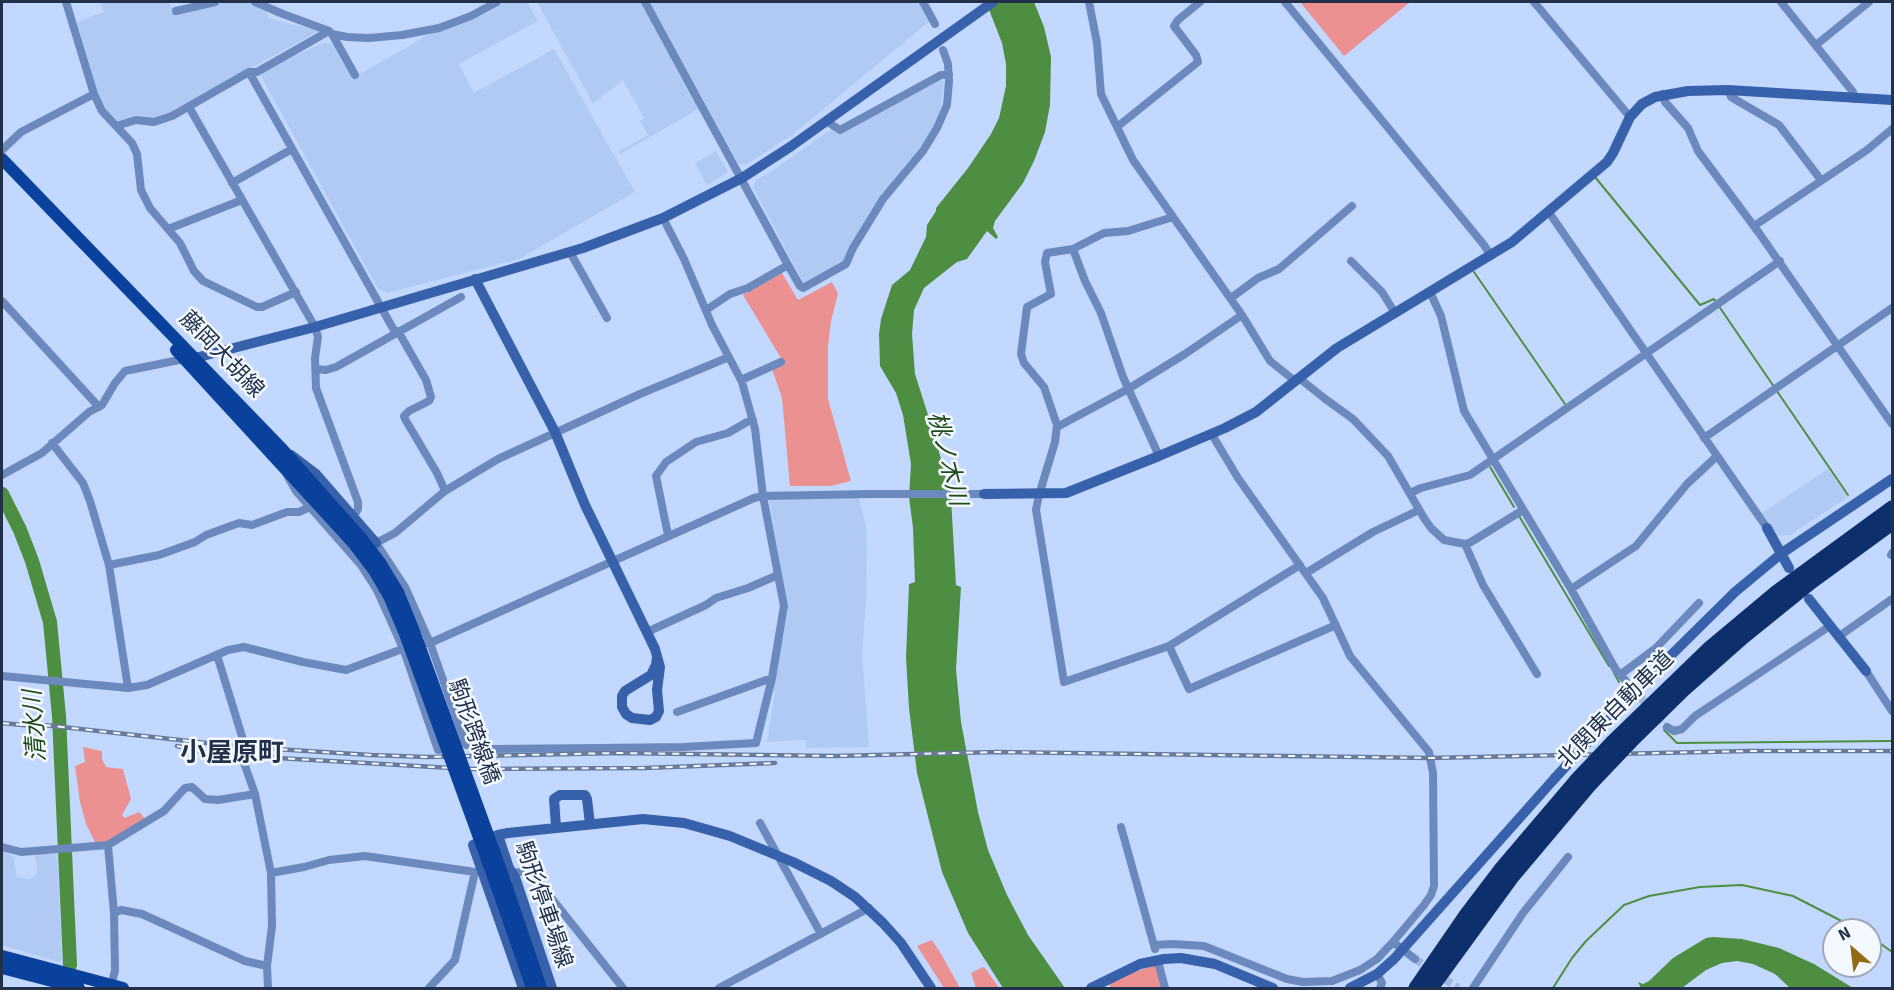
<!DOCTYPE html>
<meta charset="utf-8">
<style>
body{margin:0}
#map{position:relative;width:1894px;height:990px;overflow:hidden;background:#c2d8ff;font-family:Signika,sans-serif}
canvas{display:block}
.frame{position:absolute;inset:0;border:3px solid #223149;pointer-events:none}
.north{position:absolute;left:1822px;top:918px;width:60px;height:60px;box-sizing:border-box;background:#f4f8ff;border:2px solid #a0a8b6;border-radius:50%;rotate:332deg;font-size:16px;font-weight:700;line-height:24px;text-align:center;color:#223149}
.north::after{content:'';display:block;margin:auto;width:21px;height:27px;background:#936b14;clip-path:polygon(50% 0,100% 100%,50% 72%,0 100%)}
</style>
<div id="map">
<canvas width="1894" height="990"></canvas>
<div class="frame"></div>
<div class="north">N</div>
</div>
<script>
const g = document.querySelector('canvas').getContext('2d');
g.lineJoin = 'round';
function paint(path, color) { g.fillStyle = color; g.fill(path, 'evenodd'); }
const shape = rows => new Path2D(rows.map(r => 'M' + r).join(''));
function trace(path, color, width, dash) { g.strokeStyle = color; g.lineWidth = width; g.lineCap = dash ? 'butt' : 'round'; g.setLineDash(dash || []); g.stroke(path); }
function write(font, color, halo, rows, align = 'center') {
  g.font = font + ' Signika,"Noto Sans JP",sans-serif'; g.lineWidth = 5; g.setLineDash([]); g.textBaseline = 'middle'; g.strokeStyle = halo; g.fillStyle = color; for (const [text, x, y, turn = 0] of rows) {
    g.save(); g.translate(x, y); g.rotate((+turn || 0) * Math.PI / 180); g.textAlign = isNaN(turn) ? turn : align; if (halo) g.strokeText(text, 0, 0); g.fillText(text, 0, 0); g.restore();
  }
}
paint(shape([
 [105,2,169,2,175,14,222,2,247,2,267,12,268,18,319,31,171,112,153,119,134,118,116,121,108,112,98,94,77,22,104,12,101,3],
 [505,2,527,2,538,21,459,64,474,93,554,49,635,192,519,259,387,293,378,289,261,76,263,72,285,59,324,43,334,44,353,78,423,38,423,36,461,25,487,13],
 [537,2,640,2,699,109,620,154,619,151,648,135,640,121,644,118,623,80,593,104],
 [649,2,920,2,930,21,792,135,747,164,742,164,738,163],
 [941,79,944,82,940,112,926,142,896,177,849,249,844,263,804,284,753,187,756,180,771,172,831,129,839,133],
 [716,151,728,172,707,185,695,163],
 [1828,469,1848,497,1790,535,1778,536,1762,513],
 [859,498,867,530,866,602,862,654,869,747,806,748,806,740,767,742,775,691,772,690,788,612,769,499],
 [2,849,12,852,11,856,16,858,14,862,17,877,29,879,35,876,37,870,35,854,57,854,62,960,58,962,2,945]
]), '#b1caf3');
paint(shape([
 [1300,2,1408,2,1409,3,1344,56],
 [782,273,798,300,832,282,838,294,831,321,828,346,828,399,851,481,831,486,790,486,782,398,772,369,784,363,743,295],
 [83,747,102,751,102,759,106,767,123,769,131,799,122,815,125,818,139,812,146,820,108,843,96,844,86,824,80,802,75,766,85,762],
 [932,940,940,952,960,988,944,988,917,946],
 [1156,965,1163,988,1112,988,1108,984,1131,973],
 [983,967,985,968,999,988,976,988,971,973]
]), '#ec9191');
paint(shape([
 [986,2,1034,2,1044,27,1051,57,1050,105,1045,132,1034,161,1023,183,995,221,993,228,998,237,996,239,987,231,967,259,957,262,924,288,914,310,912,334,915,374,936,440,951,498,956,585,961,587,956,669,961,722,978,812,988,850,1007,895,1028,935,1065,988,1003,988,968,933,942,872,917,773,909,708,906,658,909,584,915,582,913,528,909,497,911,464,903,415,896,393,880,366,879,334,881,319,892,285,910,270,926,237,927,225,936,211,936,208,968,168,991,134,999,118,1006,86,1006,64,1002,43],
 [1713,937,1742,939,1779,948,1814,964,1853,988,1790,988,1775,974,1753,964,1737,961,1722,963,1706,970,1682,988,1641,988,1638,982,1643,984,1649,981,1673,958,1706,938]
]), '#4e8e42');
trace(shape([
 [1595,177,1700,305,1714,299,1848,495],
 [1474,272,1565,404],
 [1490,467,1514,507],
 [1519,516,1609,666],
 [1614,673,1619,682],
 [1664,730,1677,743,1892,741],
 [1870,936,1892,952],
 [1553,988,1572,958,1586,941,1624,905,1649,896,1700,887,1742,885,1793,896,1859,930]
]), '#4e8e42', 2);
trace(shape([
 [2,494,20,530,32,561,50,622,59,716,70,965]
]), '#4e8e42', 14);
trace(shape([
 [1625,680,1667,727],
 [1415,959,1458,988]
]), '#a2b7db', 8, [8, 4]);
trace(shape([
 [66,2,94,94,102,111,132,143,137,154,141,190,150,208,180,243,194,271,203,281,257,307,262,307,296,292],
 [255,2,283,14,329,31,332,34,347,37,369,38,402,35,439,28,471,16,497,2],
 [645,2,788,265,800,286,803,288,846,264,853,248,883,199,923,151,937,128,947,105,949,81,948,64,943,50],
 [923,2,935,24],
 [1089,2,1097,43,1101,94,1133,160,1242,315,1270,361,1295,381],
 [1285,2,1484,245,1491,256],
 [1534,2,1630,117],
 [1781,2,1853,92,1854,99],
 [176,11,215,2],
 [332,34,355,75],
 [1816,45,1869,2],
 [249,72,395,332],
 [1728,90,1731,97,1779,125,1821,180],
 [1663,94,1665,102,1688,128,1698,151,1759,233,1892,424],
 [189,107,315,327,318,337,315,358,316,388,358,502,358,509,354,516],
 [826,121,840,130,941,75,949,74],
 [116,126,136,120,154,122,172,116,249,72,257,72,329,31],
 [1117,127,1198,62,1196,55,1174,26,1178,20,1200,2],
 [2,150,21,132,94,94],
 [232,183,292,149],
 [1548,211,1767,528],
 [1173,217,1128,231,1104,233,1073,249,1047,253,1045,262,1051,294,1027,307,1021,354,1024,363,1044,387,1057,425,1055,442,1039,495,1036,510,1064,682,1169,646,1300,565],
 [663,218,684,259,712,325,742,382,755,429,763,496,784,606,772,678,756,743,683,747,599,748,491,749,483,744,466,745,430,643,754,498,763,496,871,494,984,494],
 [1754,226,1867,150,1892,129],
 [168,229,242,200],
 [1073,249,1085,281,1101,313,1123,377,1159,456],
 [570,252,607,318],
 [1351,261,1382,292,1395,313],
 [1430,292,1441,316,1464,411,1571,589,1616,670,1625,680],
 [1231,298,1258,278,1279,269,1352,206],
 [2,301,99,407],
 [706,310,730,294,748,288,788,265],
 [398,331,426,380,431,397,429,401,409,411,404,416,405,419,437,473,445,491],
 [316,369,326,370,336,367,461,297],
 [1299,378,1324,398,1353,419,1388,456,1424,518,1431,528,1444,540,1465,544,1471,542,1523,510],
 [741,380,781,362],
 [1057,427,1128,389,1185,354,1242,315],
 [1704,438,1892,308],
 [52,443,83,483,90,501,109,565,128,688],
 [2,475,42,453,89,412,102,405,115,383,125,371,184,359],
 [287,475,296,491,361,565,377,590,403,648,438,750,450,748],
 [1410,493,1421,488,1470,475,1780,261],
 [668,535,656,476,666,462,696,442,728,433,747,422,753,420],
 [1465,544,1483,585,1537,674],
 [1891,555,1892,553],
 [109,565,159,555,195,542,206,535,239,523,252,525,287,512,299,512,310,507],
 [1306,573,1373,532,1419,510],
 [1571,589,1636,546,1687,484,1717,456],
 [647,632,706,605,716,598,748,588,778,575],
 [1838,637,1892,599],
 [425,643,430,643,405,587,376,543,395,533,445,491,498,459,640,394,729,357],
 [1169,646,1189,689,1336,625],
 [217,655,244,743],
 [1866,671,1892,711],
 [1620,675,1656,648,1699,603],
 [2,676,128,688,147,685,228,650,244,647,303,662,346,670,413,645],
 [677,712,772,678],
 [1667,727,1674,731,1682,729,1695,716,1830,626],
 [243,760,255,794,271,873,272,926,267,966,268,988],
 [760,823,821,934],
 [1121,827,1155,949],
 [108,845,114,913,115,971,111,985],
 [2,847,21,852,108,845,164,811,185,788,192,787,205,799,218,800,255,794],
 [271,873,304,867,329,860,365,856,475,872,482,870],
 [514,873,525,871,537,880,623,988],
 [114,913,121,910,142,914,245,961,267,966],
 [1393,942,1415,959],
 [1154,945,1173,944,1204,946,1287,979,1303,982,1332,981,1360,970,1377,959,1393,942,1424,905,1431,895,1434,886,1433,773,1429,752,1350,656,1323,598,1238,478,1211,433],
 [1159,965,1165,988],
 [1377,974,1382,983,1380,988],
 [429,988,455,960,475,872],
 [719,988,869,908],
 [1473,988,1523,913,1568,857]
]), '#6b89bc', 8);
trace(shape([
 [475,279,555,432,585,505,655,649,660,667,657,690,659,711,656,717,650,720,632,718,626,714,622,707,622,696,625,691,651,675,656,665,657,656],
 [191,359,315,327,583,248,663,218,742,178,790,147,993,2],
 [291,455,316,474,376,543],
 [984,494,1066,493,1159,456,1225,428,1256,412,1337,348,1512,242,1607,162,1613,153,1630,117,1642,104,1655,97,1688,91,1728,90,1892,100],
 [1767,528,1789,568],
 [1809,599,1866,671],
 [1588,742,1652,674,1735,592,1782,553,1892,479],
 [556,827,554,799,560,795,585,795,587,799,590,824],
 [498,835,509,868,515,877,552,988],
 [523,988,473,845,498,835,508,833,643,819,684,823,730,836,793,862,831,881,855,897,883,923,901,943,931,988],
 [1091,988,1140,964,1164,959,1181,958,1215,964,1273,988],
 [1350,988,1377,974,1394,959,1555,778]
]), '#3761ab', 10);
trace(shape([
 [2,159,283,450,362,539,381,564,398,592],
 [176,350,354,544,373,569,389,596],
 [507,887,541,988],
 [498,890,532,988],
 [2,956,123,988],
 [2,968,79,988]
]), '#0a419d', 12);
trace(shape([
 [1613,742,1710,648,1777,592,1892,508],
 [1630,742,1683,690,1743,637,1811,582,1892,523],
 [1416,988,1467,914,1502,868,1576,781],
 [1431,988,1511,878,1591,783]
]), '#0d2f6b', 15);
const rail = shape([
 [2,723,33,726,44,725,243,747,371,755,427,757,618,753,835,756,997,752,1431,758,1749,751,1892,751],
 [177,746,206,753,243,756,469,769,645,768,775,763]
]);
trace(rail, '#697b9a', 4.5);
trace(rail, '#f4f8ff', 2, [7]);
trace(shape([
 [1555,778,1588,742]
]), '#3761ab', 10);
trace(shape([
 [398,592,414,631,507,887],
 [389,596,405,634,498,890]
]), '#0a419d', 12);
trace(shape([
 [1576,781,1613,742],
 [1591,783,1630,742]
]), '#0d2f6b', 15);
write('22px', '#223149', '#f4f8ff', [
 ["藤岡大胡線",221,355,46],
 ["北関東自動車道",1616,710,-45],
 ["駒形跨線橋",473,732,70],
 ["駒形停車場線",543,905,71]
]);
write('italic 24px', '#204b18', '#f4f8ff', [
 ["桃ノ木川",946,459,76],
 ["清水川",36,726,-94]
]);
write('bold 26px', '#223149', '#f4f8ff', [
 ["小屋原町",232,754]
]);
</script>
